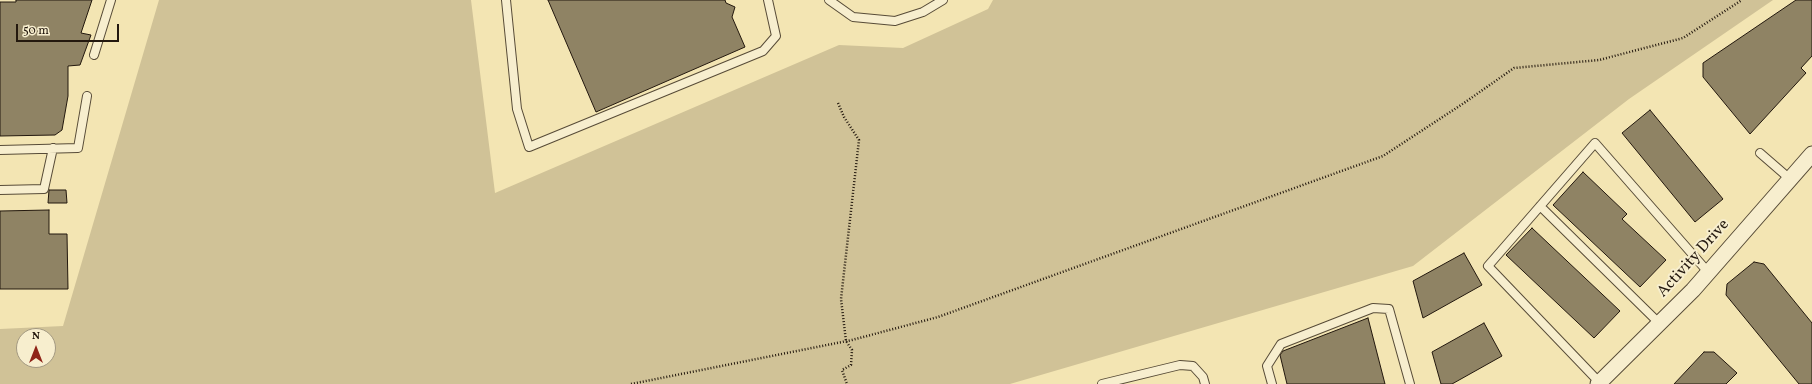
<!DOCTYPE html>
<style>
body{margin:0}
#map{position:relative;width:1812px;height:384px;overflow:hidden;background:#f3e5b3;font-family:Vollkorn,serif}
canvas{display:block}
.north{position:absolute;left:16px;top:328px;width:40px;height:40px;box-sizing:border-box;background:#f7eece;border:1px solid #a29881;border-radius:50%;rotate:0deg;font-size:11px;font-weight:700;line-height:16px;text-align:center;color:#23180e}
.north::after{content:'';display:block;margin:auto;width:14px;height:18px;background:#8f2418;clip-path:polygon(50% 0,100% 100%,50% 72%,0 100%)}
.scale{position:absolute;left:16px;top:24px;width:103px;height:18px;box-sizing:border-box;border:2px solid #23180e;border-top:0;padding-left:5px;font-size:12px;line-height:14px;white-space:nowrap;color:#23180e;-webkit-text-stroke:3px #f7eece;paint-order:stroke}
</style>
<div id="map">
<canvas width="1812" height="384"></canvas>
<div class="north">N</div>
<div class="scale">50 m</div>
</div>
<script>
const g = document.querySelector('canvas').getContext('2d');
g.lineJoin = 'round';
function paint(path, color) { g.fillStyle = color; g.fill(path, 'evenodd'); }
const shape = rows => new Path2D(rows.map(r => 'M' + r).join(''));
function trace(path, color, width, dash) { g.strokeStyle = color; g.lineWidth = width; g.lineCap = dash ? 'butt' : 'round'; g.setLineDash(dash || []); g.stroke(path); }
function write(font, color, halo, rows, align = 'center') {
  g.font = font + ' Vollkorn,serif'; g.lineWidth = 4; g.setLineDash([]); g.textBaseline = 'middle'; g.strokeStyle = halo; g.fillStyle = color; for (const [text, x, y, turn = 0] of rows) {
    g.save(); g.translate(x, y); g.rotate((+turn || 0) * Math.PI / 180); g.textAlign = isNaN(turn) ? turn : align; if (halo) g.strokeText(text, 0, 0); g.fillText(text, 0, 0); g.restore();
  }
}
paint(shape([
 [159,0,471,0,495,193,839,45,903,48,988,9,993,0,1773,0,1629,99,1413,266,1010,384,0,384,0,329,63,326],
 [24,336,48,336,48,360,24,360]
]), '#d0c297');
const building = shape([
 [16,0,92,0,81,33,91,35,80,65,68,66,68,96,62,130,55,135,0,136,0,2,16,2,16,0],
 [548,0,725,0,726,3,735,7,732,17,745,47,596,112,548,0],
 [1796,0,1812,0,1812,56,1801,68,1806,73,1750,134,1703,77,1703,63,1796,0],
 [1650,110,1723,199,1695,222,1622,133,1650,110],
 [1583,172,1627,214,1622,219,1666,260,1640,287,1553,205,1583,172],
 [49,190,66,190,67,203,48,203,49,190],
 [49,210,49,234,67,234,68,289,0,289,0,211,49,210],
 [1532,228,1620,311,1594,338,1506,255,1532,228],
 [1464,253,1482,285,1423,318,1413,281,1464,253],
 [1754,262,1764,264,1812,323,1812,384,1799,384,1726,295,1727,284,1754,262],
 [1368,318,1385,384,1287,384,1280,355,1283,351,1368,318],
 [1484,323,1502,356,1452,384,1441,384,1432,352,1484,323],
 [1704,352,1714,352,1737,373,1726,384,1674,384,1704,352]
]);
paint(building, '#8f8364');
trace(building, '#23180e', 1);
const lane = shape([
 [506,0,517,109,529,147,763,51,776,36,768,0],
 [829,0,853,17,895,21,923,12,943,0],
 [94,55,111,0],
 [0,150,78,148,87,96],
 [1760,153,1790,179],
 [0,190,44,189,53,148],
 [1540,206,1660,324],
 [1600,383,1488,266,1595,143,1708,272],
 [1102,384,1180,365,1193,366,1203,377,1205,384],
 [1272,384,1267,366,1281,344,1373,308,1389,309,1410,384]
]);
const street = shape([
 [1598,384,1693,290,1812,154]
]);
trace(lane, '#574b37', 10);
trace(street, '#574b37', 17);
trace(shape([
 [838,103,844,117,859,140,841,299,846,341,852,350,851,365,842,370,847,384],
 [631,384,852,340,938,317,1383,156,1464,103,1514,68,1599,60,1683,38,1742,0]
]), '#23180e', 2.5, [1, 2]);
trace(lane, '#f7eece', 8);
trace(street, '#f7eece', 15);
write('16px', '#23180e', '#f7eece', [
 ["Activity Drive",1694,259,-48]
]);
</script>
